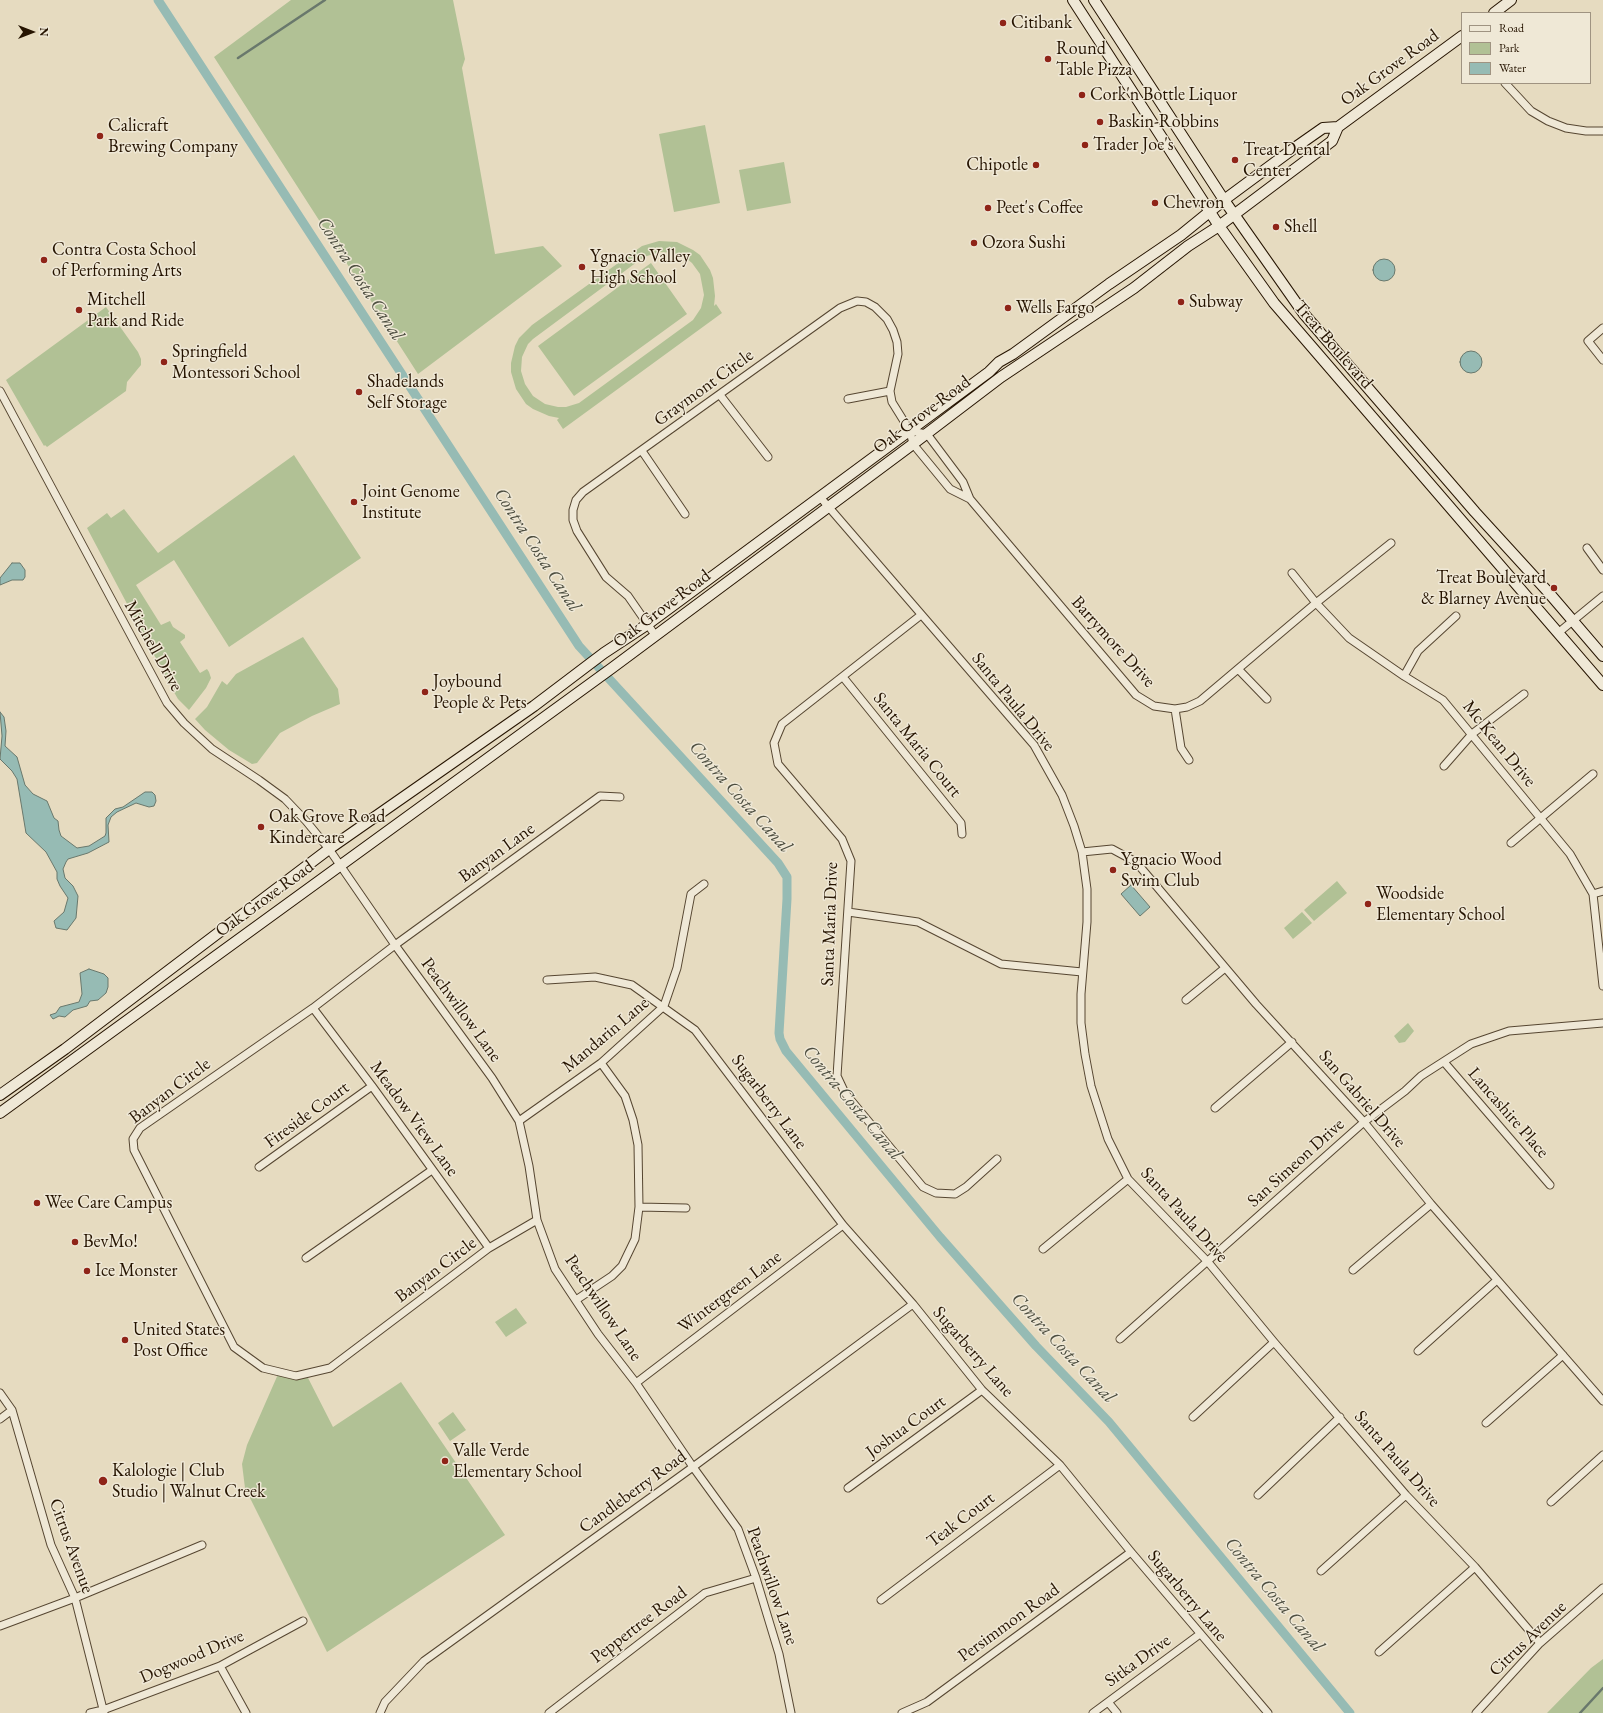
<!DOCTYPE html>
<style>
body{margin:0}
#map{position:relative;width:1603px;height:1713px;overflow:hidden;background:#e6dbc0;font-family:"EB Garamond",serif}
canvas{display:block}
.legend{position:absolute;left:1461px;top:12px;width:130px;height:72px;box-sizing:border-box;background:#efe8d6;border:1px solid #9f9381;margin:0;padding:5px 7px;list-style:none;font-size:12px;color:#261401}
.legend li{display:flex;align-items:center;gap:8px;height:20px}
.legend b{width:20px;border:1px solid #9f9381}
.north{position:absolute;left:12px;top:12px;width:40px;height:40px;-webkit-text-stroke:3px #efe8d6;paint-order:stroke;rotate:90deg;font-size:11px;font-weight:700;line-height:16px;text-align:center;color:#261401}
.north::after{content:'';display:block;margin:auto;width:14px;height:18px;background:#261401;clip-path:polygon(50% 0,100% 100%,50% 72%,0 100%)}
</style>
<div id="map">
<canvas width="1603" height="1713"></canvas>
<ul class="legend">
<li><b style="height:5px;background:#efe8d6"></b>Road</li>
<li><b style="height:11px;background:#b1c195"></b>Park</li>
<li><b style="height:11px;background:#96bbb4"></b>Water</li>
</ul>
<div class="north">N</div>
</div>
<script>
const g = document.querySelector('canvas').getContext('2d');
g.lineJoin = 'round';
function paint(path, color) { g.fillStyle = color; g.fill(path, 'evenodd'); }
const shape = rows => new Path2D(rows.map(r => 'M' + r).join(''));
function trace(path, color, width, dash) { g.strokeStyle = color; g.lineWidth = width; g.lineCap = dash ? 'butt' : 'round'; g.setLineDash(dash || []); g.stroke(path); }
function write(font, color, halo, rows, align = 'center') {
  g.font = font + ' "EB Garamond",serif'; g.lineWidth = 3; g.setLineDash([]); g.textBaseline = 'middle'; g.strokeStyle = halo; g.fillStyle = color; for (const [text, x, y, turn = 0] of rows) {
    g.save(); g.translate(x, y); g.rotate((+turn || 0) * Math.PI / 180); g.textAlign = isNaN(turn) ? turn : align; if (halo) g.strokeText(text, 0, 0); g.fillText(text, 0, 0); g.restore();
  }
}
paint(shape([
 [291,0,453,0,465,59,462,68,495,254,543,246,562,266,418,374,214,57],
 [705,125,720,203,674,212,659,134],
 [784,162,791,203,747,211,739,170],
 [659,241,677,242,693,250,700,255,710,270,713,278,715,296,714,306,716,304,722,313,563,429,557,420,559,418,549,416,533,409,526,404,516,389,511,372,511,363,515,346,519,338,532,325,635,251,642,246],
 [660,252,674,253,687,259,692,263,700,274,704,295,701,308,693,320,579,403,566,407,558,407,545,404,533,396,525,384,521,371,522,357,528,344,533,339,641,259,647,256],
 [651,263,687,314,574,396,538,346],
 [106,307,138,352,141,359,141,365,127,382,126,391,47,447,45,445,44,446,6,380],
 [294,455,361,558,229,647,174,560,136,585,161,625,170,621,173,627,185,635,185,638,180,642,200,673,207,669,209,672,211,678,206,688,189,710,178,699,171,687,87,528,107,513,111,518,124,509,158,553],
 [303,637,338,689,340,704,312,716,280,733,257,763,252,764,229,750,205,730,195,719,207,707,222,681,227,685,236,674],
 [1337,881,1347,893,1314,921,1304,910],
 [1302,912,1312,923,1293,939,1284,928],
 [1408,1023,1414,1031,1405,1042,1399,1043,1394,1036],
 [516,1308,527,1323,506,1337,495,1322],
 [279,1372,306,1374,333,1427,401,1382,505,1535,327,1652,245,1488,242,1464,247,1445],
 [453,1412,466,1430,450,1441,438,1423],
 [1603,1659,1603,1713,1547,1713,1591,1668]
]), '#b1c195');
const water = shape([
 '1373 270a11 11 0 1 1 22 0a11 11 0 1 1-22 0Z',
 '1460 362a11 11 0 1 1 22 0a11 11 0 1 1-22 0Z',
 [12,563,20,563,25,570,25,577,23,580,12,580,0,585,0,578,12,563],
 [0,712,4,717,6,731,5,746,17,757,25,785,33,794,47,801,54,818,58,821,59,830,61,836,77,848,89,846,105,836,106,833,106,818,115,809,123,807,145,792,152,792,155,795,156,801,154,806,149,807,136,803,117,812,111,817,108,825,109,842,88,853,68,859,66,862,63,869,65,878,73,886,78,896,76,918,67,930,56,928,54,921,64,912,68,898,60,886,57,879,57,872,46,852,26,833,17,779,12,771,0,759,2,736,0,712],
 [1131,885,1150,907,1140,916,1121,894,1131,885],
 [89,969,104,974,108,978,108,987,106,993,98,1000,90,1001,87,1006,73,1010,65,1017,59,1016,53,1019,50,1015,56,1013,60,1007,79,1002,82,994,80,973,89,969]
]);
paint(water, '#96bbb4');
trace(water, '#69786c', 1);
trace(shape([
 [238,58,325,0],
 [1580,1713,1603,1688]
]), '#69786c', 2.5);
trace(shape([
 [158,0,579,646,778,863,787,877,787,899,779,1033,780,1039,786,1051,940,1237,1036,1346,1109,1422,1350,1713]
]), '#96bbb4', 9);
const street = shape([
 [1505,83,1531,111,1548,121,1566,128,1586,131,1603,131],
 [1603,328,1588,341,1603,360],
 [0,391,167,703,184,723,212,749,259,780,285,799,306,821,329,849,395,945,492,1078,519,1121,529,1166,537,1220,555,1269,598,1334,636,1383,693,1467,738,1529,756,1578,779,1654,791,1713],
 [720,395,768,457],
 [848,399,890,391],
 [642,451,685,514],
 [820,497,1034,745,1062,795,1074,826,1082,852,1087,889,1087,922,1081,994,1081,1023,1085,1054,1091,1086,1108,1139,1128,1179,1208,1262,1274,1342,1406,1495,1475,1567,1540,1643],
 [970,499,1136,695,1154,706,1175,709,1187,707,1200,701,1316,603,1391,543],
 [1587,548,1603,570],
 [1292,573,1316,603,1349,638,1404,676,1443,700,1570,854,1593,894,1603,986],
 [921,615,782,724,774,743,778,764,842,839,851,861,837,1076,845,1093,923,1187,936,1193,955,1194,966,1187,997,1159],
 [1558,633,1603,596],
 [655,635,628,596,606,577,577,531,573,520,573,510,576,500,583,492,840,308,857,301,866,302,875,307,887,319,893,330,897,342,898,354,890,391,892,402,910,431,913,444,950,489,970,499,963,482,927,434,910,431],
 [1239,670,1267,699],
 [1404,676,1418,651,1456,616],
 [843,677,961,823,962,834],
 [1175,709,1181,748,1189,760],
 [1444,766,1472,734,1524,694],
 [1511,843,1593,774],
 [1082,852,1112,849,1136,862,1256,1004,1364,1122,1431,1204,1603,1401],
 [1593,894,1603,891],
 [848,912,918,922,1001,964,1082,972],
 [547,980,595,977,632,985,695,1030,843,1225,913,1304,982,1390,1060,1465,1131,1552,1268,1713],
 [1186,1000,1225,968],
 [313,1008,372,1086,489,1248],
 [1444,1062,1550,1185],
 [1215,1108,1292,1042],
 [519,1121,601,1063,664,1006,677,968,691,894,704,884],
 [259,1167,372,1086],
 [639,1207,686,1208],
 [537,1220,489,1248,330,1368,296,1376,263,1368,234,1347,134,1150,133,1139,140,1128,313,1008,395,945,600,796,620,797],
 [1043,1249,1128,1179],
 [306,1258,432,1170],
 [1353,1270,1431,1204],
 [576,1300,612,1276,622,1266,635,1239,639,1207,638,1145,633,1120,625,1096,601,1063],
 [1120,1339,1364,1122,1405,1091,1421,1076,1471,1044,1509,1031,1603,1023],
 [1418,1351,1497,1280],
 [636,1383,843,1225],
 [0,1393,12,1410,51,1545,75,1598,104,1713],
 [1193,1417,1274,1342],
 [0,1419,12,1410],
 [1486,1423,1563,1355],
 [848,1488,982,1390],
 [1258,1495,1340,1417],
 [1551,1502,1603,1455],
 [1321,1571,1406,1495],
 [881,1600,1060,1465],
 [0,1626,75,1598,202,1545],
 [1379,1652,1475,1567],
 [220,1666,246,1713],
 [1108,1702,1117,1713],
 [90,1713,103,1710,220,1666,303,1621],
 [380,1713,385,1702,424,1661,693,1467,913,1304],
 [549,1713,705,1593,756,1578],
 [902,1713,927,1702,1131,1552],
 [1093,1713,1200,1634],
 [1476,1713,1540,1643,1603,1588]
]);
const secondary = shape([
 [1073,0,1219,226,1274,303,1603,685],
 [1094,0,1224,200,1304,314,1475,512,1549,593,1603,656],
 [1494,13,1511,0],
 [0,1095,65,1049,329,849,534,706,604,653,648,624,989,372,999,362,1013,354,1109,284,1181,235,1224,200,1293,149,1323,128,1338,127],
 [0,1113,612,668,913,444,1001,377,1134,288,1188,246,1219,226,1332,141,1338,127,1462,36]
]);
trace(street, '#564631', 9);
trace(secondary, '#261401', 12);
trace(street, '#efe8d6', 7);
trace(secondary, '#efe8d6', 10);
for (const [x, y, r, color] of [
 [1003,23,4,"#8f2418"],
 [1048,59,4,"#8f2418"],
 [1082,95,4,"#8f2418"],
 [1100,122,4,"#8f2418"],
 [100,136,4,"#8f2418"],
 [1085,145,4,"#8f2418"],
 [1235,160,4,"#8f2418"],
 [1036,165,4,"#8f2418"],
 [1155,203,4,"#8f2418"],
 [988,208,4,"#8f2418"],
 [1276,227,4,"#8f2418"],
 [974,243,4,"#8f2418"],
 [44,260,4,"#8f2418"],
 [582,267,4,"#8f2418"],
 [1181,302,4,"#8f2418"],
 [1008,308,4,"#8f2418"],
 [79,310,4,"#8f2418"],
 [164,362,4,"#8f2418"],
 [359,392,4,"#8f2418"],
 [354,502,4,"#8f2418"],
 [1554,588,4,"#8f2418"],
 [425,692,4,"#8f2418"],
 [261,827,4,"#8f2418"],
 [1113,870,4,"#8f2418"],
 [1368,904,4,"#8f2418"],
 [37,1203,4,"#8f2418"],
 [75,1242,4,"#8f2418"],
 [87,1271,4,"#8f2418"],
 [125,1340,4,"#8f2418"],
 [445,1461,4,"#8f2418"],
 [103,1481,5,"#8f2418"]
]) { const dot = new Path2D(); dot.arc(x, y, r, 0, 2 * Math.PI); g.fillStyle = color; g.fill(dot); trace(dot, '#efe8d6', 1.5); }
write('18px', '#261401', '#efe8d6', [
 ["Citibank",1011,23],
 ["Round",1056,49],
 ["Table Pizza",1056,70],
 ["Cork'n Bottle Liquor",1090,95],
 ["Baskin-Robbins",1108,122],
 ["Calicraft",108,126],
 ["Brewing Company",108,147],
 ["Trader Joe's",1093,145],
 ["Treat Dental",1243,150],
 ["Center",1243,171],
 ["Chipotle",1028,165,"right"],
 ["Chevron",1163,203],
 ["Peet's Coffee",996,208],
 ["Shell",1284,227],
 ["Ozora Sushi",982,243],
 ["Contra Costa School",52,250],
 ["of Performing Arts",52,271],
 ["Ygnacio Valley",590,257],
 ["High School",590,278],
 ["Mitchell",87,300],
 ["Park and Ride",87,321],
 ["Subway",1189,302],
 ["Wells Fargo",1016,308],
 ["Springfield",172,352],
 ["Montessori School",172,373],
 ["Shadelands",367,382],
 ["Self Storage",367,403],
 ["Joint Genome",362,492],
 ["Institute",362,513],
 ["Treat Boulevard",1546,578,"right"],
 ["& Blarney Avenue",1546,599,"right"],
 ["Joybound",433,682],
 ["People & Pets",433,703],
 ["Oak Grove Road",269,817],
 ["Kindercare",269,838],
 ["Ygnacio Wood",1121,860],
 ["Swim Club",1121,881],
 ["Woodside",1376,894],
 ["Elementary School",1376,915],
 ["Wee Care Campus",45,1203],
 ["BevMo!",83,1242],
 ["Ice Monster",95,1271],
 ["United States",133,1330],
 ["Post Office",133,1351],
 ["Valle Verde",453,1451],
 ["Elementary School",453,1472],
 ["Kalologie | Club",112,1471],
 ["Studio | Walnut Creek",112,1492]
], 'left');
write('18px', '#261401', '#efe8d6', [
 ["Oak Grove Road",1390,68,-36],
 ["Treat Boulevard",1333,345,49],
 ["Graymont Circle",704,388,-36],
 ["Oak Grove Road",922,415,-37],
 ["Oak Grove Road",662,609,-37],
 ["Barrymore Drive",1113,642,48],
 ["Mitchell Drive",153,646,61],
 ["Santa Paula Drive",1013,702,51],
 ["Mc Kean Drive",1499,744,51],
 ["Santa Maria Court",917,745,51],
 ["Banyan Lane",497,853,-36],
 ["Oak Grove Road",265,899,-36],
 ["Santa Maria Drive",830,924,-88],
 ["Peachwillow Lane",461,1010,54],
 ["Mandarin Lane",606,1035,-40],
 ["Banyan Circle",170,1091,-37],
 ["San Gabriel Drive",1362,1099,49],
 ["Sugarberry Lane",769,1102,53],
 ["Lancashire Place",1508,1113,49],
 ["Fireside Court",307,1115,-36],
 ["Meadow View Lane",414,1119,54],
 ["San Simeon Drive",1296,1163,-42],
 ["Santa Paula Drive",1184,1215,48],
 ["Banyan Circle",436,1270,-37],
 ["Wintergreen Lane",730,1292,-37],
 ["Peachwillow Lane",603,1308,56],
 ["Sugarberry Lane",973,1352,49],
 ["Joshua Court",906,1427,-36],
 ["Santa Paula Drive",1397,1459,49],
 ["Candleberry Road",633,1492,-36],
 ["Teak Court",961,1520,-37],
 ["Citrus Avenue",71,1546,70],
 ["Peachwillow Lane",772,1586,71],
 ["Sugarberry Lane",1187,1596,50],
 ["Persimmon Road",1009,1623,-36],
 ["Peppertree Road",639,1625,-37],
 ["Citrus Avenue",1528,1639,-44],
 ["Dogwood Drive",192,1657,-23],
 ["Sitka Drive",1138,1661,-36]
]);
write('italic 19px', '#4d4e40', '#efe8d6', [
 ["Contra Costa Canal",360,279,57],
 ["Contra Costa Canal",537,550,57],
 ["Contra Costa Canal",740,797,48],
 ["Contra Costa Canal",852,1103,50],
 ["Contra Costa Canal",1063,1348,47],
 ["Contra Costa Canal",1274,1595,50]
]);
</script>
